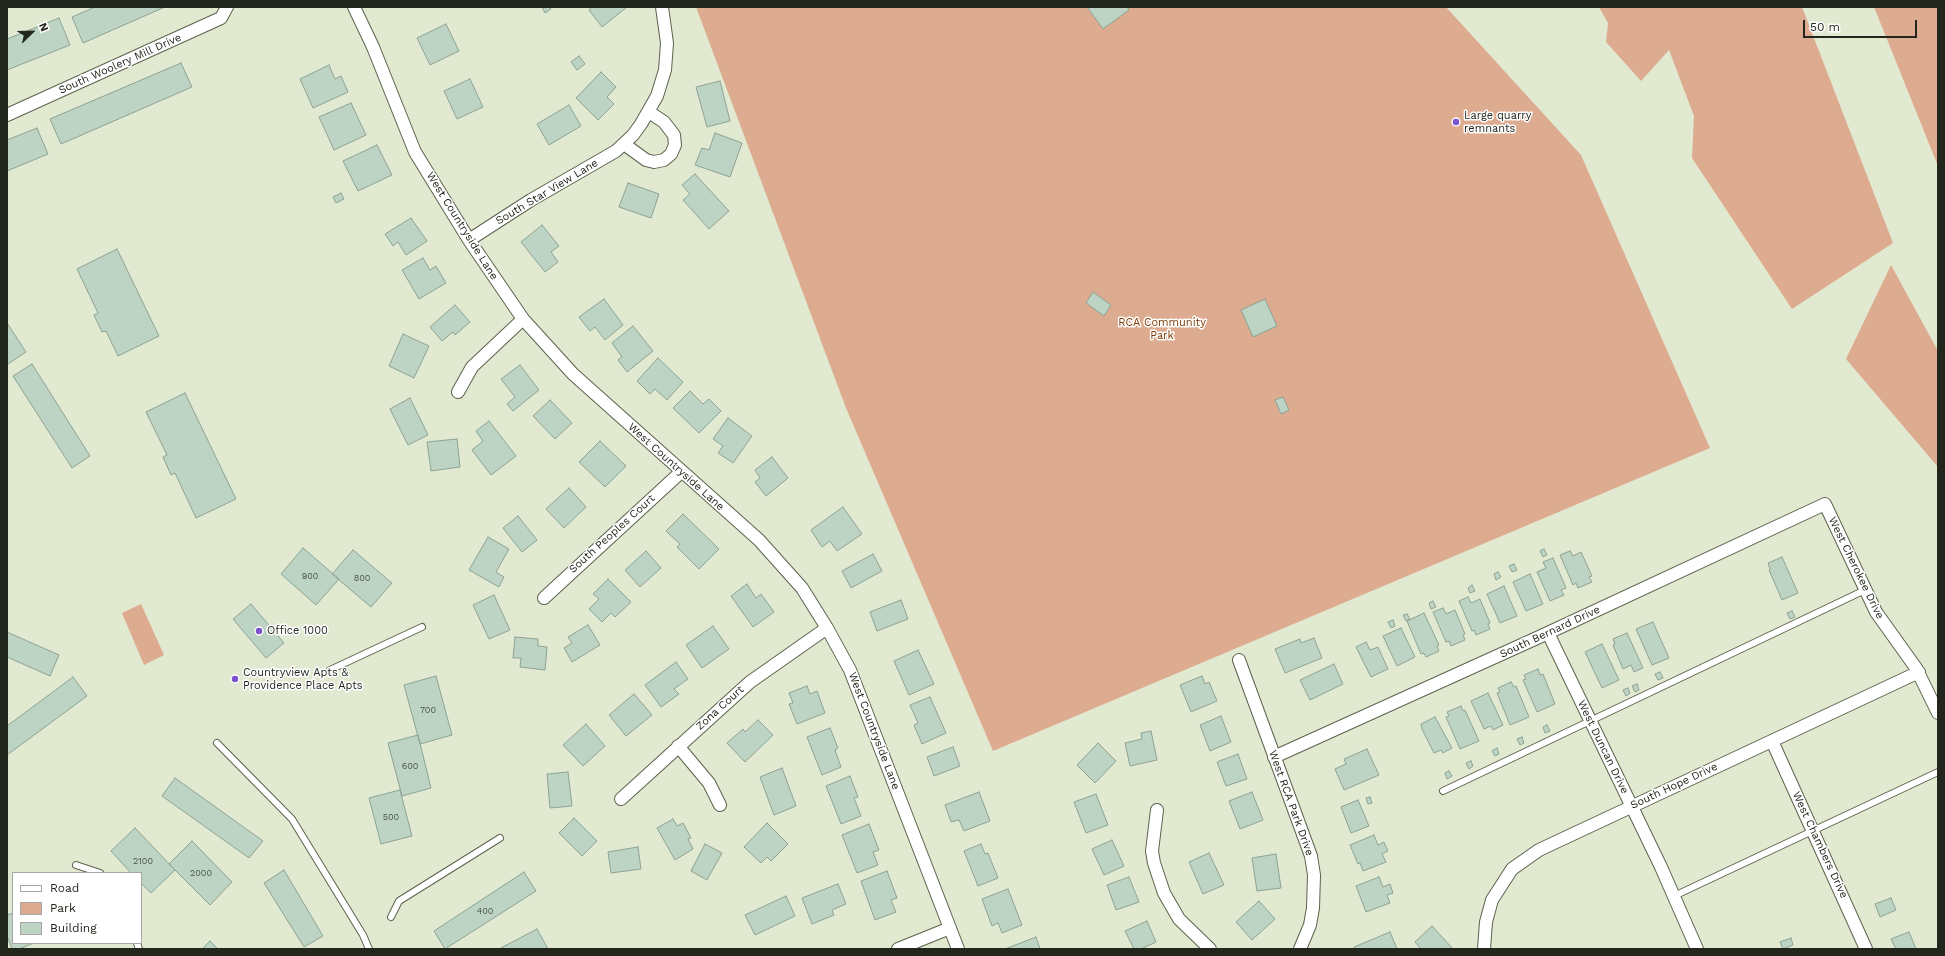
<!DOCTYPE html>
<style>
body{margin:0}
#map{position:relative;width:1945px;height:956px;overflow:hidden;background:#e2e9d1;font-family:"Work Sans",sans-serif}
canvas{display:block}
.frame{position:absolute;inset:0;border:8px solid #23261d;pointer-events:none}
.legend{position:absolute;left:12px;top:872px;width:130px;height:72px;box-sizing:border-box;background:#fff;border:1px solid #a7a8a5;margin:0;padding:5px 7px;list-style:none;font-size:12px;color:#23261d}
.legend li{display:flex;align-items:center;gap:8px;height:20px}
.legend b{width:20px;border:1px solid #a7a8a5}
.north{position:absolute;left:12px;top:12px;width:40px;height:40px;-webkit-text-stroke:3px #fff;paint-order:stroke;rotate:67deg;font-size:11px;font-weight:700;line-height:16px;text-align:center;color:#23261d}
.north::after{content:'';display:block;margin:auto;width:14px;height:18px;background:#23261d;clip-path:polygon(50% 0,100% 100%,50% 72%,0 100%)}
.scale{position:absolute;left:1803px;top:20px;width:114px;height:18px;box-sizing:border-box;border:2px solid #23261d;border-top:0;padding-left:5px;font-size:12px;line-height:14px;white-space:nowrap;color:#23261d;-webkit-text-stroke:3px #fff;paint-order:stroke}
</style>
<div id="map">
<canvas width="1945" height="956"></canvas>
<div class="frame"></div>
<ul class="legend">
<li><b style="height:5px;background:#fff"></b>Road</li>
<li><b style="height:11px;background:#ddab8f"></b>Park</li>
<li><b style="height:11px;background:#bdd4c4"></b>Building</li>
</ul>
<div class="north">N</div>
<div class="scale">50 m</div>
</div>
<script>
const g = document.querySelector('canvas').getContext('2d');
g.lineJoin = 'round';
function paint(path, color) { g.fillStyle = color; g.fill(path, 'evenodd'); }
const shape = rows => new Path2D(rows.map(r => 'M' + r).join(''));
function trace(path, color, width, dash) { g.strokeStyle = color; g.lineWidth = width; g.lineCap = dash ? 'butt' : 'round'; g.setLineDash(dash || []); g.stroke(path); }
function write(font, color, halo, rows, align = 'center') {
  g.font = font + ' "Work Sans",sans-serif'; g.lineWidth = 3; g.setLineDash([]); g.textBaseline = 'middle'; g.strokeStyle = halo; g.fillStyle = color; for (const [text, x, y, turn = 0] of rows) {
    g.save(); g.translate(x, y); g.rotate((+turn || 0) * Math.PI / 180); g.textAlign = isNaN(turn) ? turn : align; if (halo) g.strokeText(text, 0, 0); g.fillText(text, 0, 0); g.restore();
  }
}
paint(shape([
 [696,7,1446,7,1581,155,1710,448,993,751,846,408],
 [1599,7,1802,7,1893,243,1792,309,1692,158,1694,116,1669,50,1641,81,1606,42,1608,23],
 [1874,7,1938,7,1938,166],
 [1891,265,1938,351,1938,467,1846,359],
 [141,604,164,655,144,665,122,613]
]), '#ddab8f');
const building = shape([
 [95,7,165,7,83,43,72,17,95,7],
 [542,7,549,7,551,9,545,13,542,7],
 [592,7,627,7,602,27,589,10,592,7],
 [1087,7,1127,7,1129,10,1103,29,1087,7],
 [59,18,70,45,7,70,7,39,59,18],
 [446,24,459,51,430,65,417,38,446,24],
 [579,56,585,64,577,70,571,62,579,56],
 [181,63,192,87,61,144,50,119,181,63],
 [329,65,335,79,341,76,348,92,313,108,300,79,329,65],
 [601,72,616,87,607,97,614,104,598,120,576,98,601,72],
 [470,79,483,107,457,119,444,91,470,79],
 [720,81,730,121,707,127,696,87,720,81],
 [351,103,366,135,334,150,319,117,351,103],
 [569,105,581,126,549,145,537,124,569,105],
 [37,128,48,154,7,171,7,140,37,128],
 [715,133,742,143,730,177,695,165,702,148,709,150,715,133],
 [377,145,392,175,358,191,343,161,377,145],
 [695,174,729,211,709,229,683,200,690,194,682,185,695,174],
 [628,183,659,194,651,218,619,207,628,183],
 [341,193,344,199,336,203,333,197,341,193],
 [411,218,427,241,406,255,398,242,393,246,385,234,411,218],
 [542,225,559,246,551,252,558,262,545,272,521,242,542,225],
 [117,249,159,336,118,356,106,331,102,332,94,315,98,313,77,269,117,249],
 [423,258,430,270,436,266,446,283,419,299,402,270,423,258],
 [1093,292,1111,305,1104,316,1086,303,1093,292],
 [604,299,623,325,605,340,595,327,590,331,579,317,604,299],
 [1265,299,1277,326,1253,337,1241,310,1265,299],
 [455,305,470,322,455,335,453,332,442,341,430,327,455,305],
 [7,323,26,352,8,364,7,363,7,323],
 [633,326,653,351,627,372,618,360,622,357,612,343,633,326],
 [403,334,429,346,414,378,389,366,403,334],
 [658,358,683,382,667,400,655,389,650,394,637,381,658,358],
 [32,364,90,456,72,468,13,376,32,364],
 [520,365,539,390,513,411,507,404,515,397,501,379,520,365],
 [690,391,703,404,709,399,721,411,699,433,673,408,690,391],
 [185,393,236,499,196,518,175,473,171,475,163,457,167,455,146,412,185,393],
 [1283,397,1289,410,1281,414,1275,400,1283,397],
 [410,398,428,435,408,445,390,409,410,398],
 [550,400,572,423,555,439,533,416,550,400],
 [728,418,752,436,733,463,718,453,723,446,713,439,728,418],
 [489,421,516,456,491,475,472,450,483,441,476,431,489,421],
 [457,439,460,467,431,471,427,442,457,439],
 [600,441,626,466,605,487,579,462,600,441],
 [772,457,788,478,766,496,755,482,760,478,755,470,772,457],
 [569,488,586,507,564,528,546,509,569,488],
 [843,507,862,534,837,551,830,541,822,547,811,530,843,507],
 [683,514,719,549,699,569,677,547,680,544,666,531,683,514],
 [518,516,537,540,522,552,503,528,518,516],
 [488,537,509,549,496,572,504,577,499,587,469,570,488,537],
 [303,548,339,579,316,605,281,574,303,548],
 [1544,549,1547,555,1543,557,1540,551,1544,549],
 [353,550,392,583,371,607,332,574,353,550],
 [646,551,661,568,640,587,625,570,646,551],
 [1570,551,1573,556,1581,552,1592,576,1589,577,1592,582,1578,588,1576,583,1573,585,1560,555,1570,551],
 [873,554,882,571,851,588,842,571,873,554],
 [1782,557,1798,593,1782,600,1769,570,1770,569,1768,563,1782,557],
 [1553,558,1566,588,1561,590,1564,595,1550,601,1537,572,1546,568,1543,562,1553,558],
 [1514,564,1517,570,1512,572,1509,566,1514,564],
 [1498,572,1501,577,1496,580,1494,574,1498,572],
 [1530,574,1543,604,1526,611,1513,582,1530,574],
 [608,579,631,602,615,617,611,613,602,622,589,609,599,599,593,594,608,579],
 [747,584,756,598,761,594,774,612,753,627,731,596,747,584],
 [1472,585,1475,591,1470,593,1468,588,1472,585],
 [1504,586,1517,616,1500,623,1487,594,1504,586],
 [494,595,510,630,489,639,473,605,494,595],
 [1468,597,1471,603,1480,599,1490,623,1488,624,1490,629,1476,635,1474,630,1472,631,1459,601,1468,597],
 [901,600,908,619,877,631,870,612,901,600],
 [1433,601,1436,607,1431,609,1429,603,1433,601],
 [251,604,284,643,266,658,233,619,251,604],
 [1443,608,1446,614,1455,610,1465,634,1463,635,1465,640,1451,646,1449,641,1446,642,1433,612,1443,608],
 [1792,611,1795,617,1790,619,1787,613,1792,611],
 [1424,613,1439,645,1437,646,1439,651,1426,657,1424,653,1421,654,1407,621,1424,613],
 [1407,614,1410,619,1406,621,1403,615,1407,614],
 [1393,620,1395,626,1391,628,1388,622,1393,620],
 [1653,622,1669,658,1652,665,1636,629,1653,622],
 [588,625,600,645,572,662,564,648,572,643,568,637,588,625],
 [713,626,729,649,702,668,686,645,713,626],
 [1401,628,1415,657,1397,666,1383,636,1401,628],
 [7,632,59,655,50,676,7,657,7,632],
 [1627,633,1643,668,1634,672,1631,665,1623,669,1613,645,1615,644,1613,639,1627,633],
 [515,637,538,639,538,646,547,647,545,670,520,667,521,658,513,658,515,637],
 [1314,638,1322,658,1285,673,1275,649,1300,639,1301,643,1314,638],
 [1366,642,1370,650,1378,647,1388,669,1371,677,1356,647,1366,642],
 [1602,644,1619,680,1602,688,1585,652,1602,644],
 [918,650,934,684,909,695,894,661,918,650],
 [676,662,688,679,674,689,679,694,661,707,645,685,676,662],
 [1334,664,1343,684,1310,700,1300,680,1334,664],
 [1538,669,1540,675,1543,674,1555,704,1537,712,1523,680,1526,679,1524,675,1538,669],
 [1660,672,1663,678,1658,680,1655,674,1660,672],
 [436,676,452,735,420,744,404,685,436,676],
 [1202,676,1205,684,1209,682,1217,701,1191,712,1180,685,1202,676],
 [73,677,87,696,7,755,7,726,73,677],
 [1511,682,1514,687,1516,686,1529,717,1510,725,1497,693,1500,692,1498,688,1511,682],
 [1637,684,1639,690,1635,692,1632,686,1637,684],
 [807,686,810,694,817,691,825,713,797,724,789,704,793,703,789,693,807,686],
 [1628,688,1630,693,1626,696,1623,690,1628,688],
 [1488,693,1503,725,1493,730,1491,726,1484,729,1471,701,1488,693],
 [634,694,652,715,626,736,609,715,634,694],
 [930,697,946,733,922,744,914,725,918,723,910,705,930,697],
 [1461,706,1463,711,1465,710,1479,741,1460,749,1446,717,1449,716,1447,712,1461,706],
 [1221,716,1231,742,1210,751,1200,725,1221,716],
 [1435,717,1452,748,1443,753,1441,750,1434,753,1422,729,1421,724,1435,717],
 [758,720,773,735,745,762,727,743,743,729,745,732,758,720],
 [586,724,605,746,583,766,563,745,586,724],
 [1547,725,1550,731,1545,733,1543,727,1547,725],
 [830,728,838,748,835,750,841,767,822,775,807,737,830,728],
 [1151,731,1157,760,1130,766,1125,743,1142,739,1141,733,1151,731],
 [418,735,431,788,402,796,388,743,418,735],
 [1522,737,1524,743,1520,745,1517,739,1522,737],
 [1098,743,1116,761,1095,783,1077,765,1098,743],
 [953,747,960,766,934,776,927,757,953,747],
 [1497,748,1499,754,1495,756,1492,751,1497,748],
 [1367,749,1379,775,1344,790,1335,769,1346,764,1344,759,1367,749],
 [1238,754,1247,779,1226,786,1217,762,1238,754],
 [1471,761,1473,766,1469,769,1466,763,1471,761],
 [782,768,796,806,774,815,760,777,782,768],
 [1449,771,1452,776,1447,779,1445,773,1449,771],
 [568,772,572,806,550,808,547,774,568,772],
 [850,776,858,797,854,798,861,816,841,824,826,786,850,776],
 [175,778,263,841,249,858,162,796,175,778],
 [400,790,412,836,381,844,369,798,400,790],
 [979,792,990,821,964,831,959,820,951,822,945,805,979,792],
 [1252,792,1263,820,1240,829,1229,801,1252,792],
 [1096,794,1108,825,1086,833,1074,802,1096,794],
 [1370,797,1372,803,1368,804,1366,798,1370,797],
 [1358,800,1369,826,1351,833,1341,807,1358,800],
 [574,818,597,841,582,856,559,833,574,818],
 [673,819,677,826,683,823,691,838,688,839,693,849,675,860,657,828,673,819],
 [767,823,788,844,771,861,767,857,761,863,744,847,767,823],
 [869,824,879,850,873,852,878,865,857,873,842,835,869,824],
 [135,828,175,870,151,893,141,883,141,873,131,873,111,851,135,828],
 [1374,835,1378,845,1384,842,1388,851,1382,854,1386,862,1363,871,1360,863,1358,864,1350,845,1374,835],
 [1112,840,1124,866,1104,875,1092,849,1112,840],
 [192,841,232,882,210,905,169,864,192,841],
 [705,844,722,853,707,880,691,871,705,844],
 [981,844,985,854,988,853,998,878,978,886,964,851,981,844],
 [638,847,641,869,611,873,608,852,638,847],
 [1209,853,1224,885,1203,894,1189,862,1209,853],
 [1276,854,1281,888,1257,891,1252,858,1276,854],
 [284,870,323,936,304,947,264,883,284,870],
 [887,871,897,898,891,900,896,912,875,920,861,881,887,871],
 [524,872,536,891,445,949,434,931,524,872],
 [1129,877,1139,902,1116,910,1107,885,1129,877],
 [1379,877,1383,887,1390,884,1393,893,1387,895,1390,903,1366,912,1356,886,1379,877],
 [838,884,846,904,832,910,834,915,812,924,802,898,838,884],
 [1008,889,1022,925,1002,933,998,923,992,926,982,899,1008,889],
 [786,896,795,916,755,935,745,915,786,896],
 [1891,898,1896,910,1880,917,1875,904,1891,898],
 [1259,901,1275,919,1252,940,1236,922,1259,901],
 [13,913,13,943,34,943,19,949,12,949,7,936,7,915,13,913],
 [1147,921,1156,942,1141,949,1134,949,1125,931,1147,921],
 [1432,926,1453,949,1421,949,1415,942,1432,926],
 [537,929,548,949,499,949,537,929],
 [1390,932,1397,949,1354,949,1354,947,1390,932],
 [1909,932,1916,949,1896,949,1891,939,1909,932],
 [1036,937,1040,949,1005,949,1036,937],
 [1791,938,1793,945,1783,949,1780,942,1791,938],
 [210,941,218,949,202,949,210,941]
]);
paint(building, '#bdd4c4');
trace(building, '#8ca293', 1);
const service = shape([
 [330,670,422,627],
 [217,743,292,819,363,935,369,949],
 [1443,791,1865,590],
 [76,865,100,873],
 [1674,896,1938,772],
 [391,917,399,901,500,838],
 [137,943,139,949]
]);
const minor = shape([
 [354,7,373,47,415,152,469,240,523,319,573,374,759,540,802,588,827,628,850,670,958,949],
 [7,115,221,18,227,7],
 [624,144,646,160,654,162,664,160,671,154,675,145,674,135,664,122,649,112],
 [469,240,531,200,616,151,633,135,641,124,657,96,665,70,667,43,662,7],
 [458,392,472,367,523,319],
 [544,598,681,472],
 [1548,633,1661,867,1697,949],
 [1239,660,1311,856,1314,875,1313,908,1310,925,1300,949],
 [1772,741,1866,949],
 [678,746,709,783,720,805],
 [1274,757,1537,638,1825,504,1876,612,1916,668,1938,713],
 [621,799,750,682,827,628],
 [1157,810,1152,851,1154,863,1164,893,1179,919,1210,949],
 [898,949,950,928],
 [1484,949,1486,922,1492,900,1512,869,1539,850,1919,672]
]);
trace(service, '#5c624d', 8);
trace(minor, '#5c624d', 14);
trace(service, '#fff', 6);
trace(minor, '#fff', 12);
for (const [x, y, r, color] of [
 [1456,122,4,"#7c53cd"],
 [259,631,4,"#7c53cd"],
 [235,679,4,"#7c53cd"]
]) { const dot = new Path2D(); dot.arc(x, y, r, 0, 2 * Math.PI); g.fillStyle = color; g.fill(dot); trace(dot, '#fff', 1.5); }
write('9px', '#4a5247', null, [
 ["900",310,576],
 ["800",362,578],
 ["700",428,710],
 ["600",410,766],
 ["500",391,817],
 ["2100",143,861],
 ["2000",201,873],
 ["400",485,911]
]);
write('11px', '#23261d', '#fff', [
 ["South Woolery Mill Drive",120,64,-24],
 ["South Star View Lane",547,192,-31],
 ["West Countryside Lane",462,226,58],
 ["West Countryside Lane",676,467,42],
 ["South Peoples Court",612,534,-42],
 ["West Cherokee Drive",1856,568,64],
 ["South Bernard Drive",1550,632,-25],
 ["Zona Court",720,708,-42],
 ["West Countryside Lane",874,731,69],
 ["West Duncan Drive",1603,747,64],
 ["South Hope Drive",1674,786,-25],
 ["West RCA Park Drive",1291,803,70],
 ["West Chambers Drive",1820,845,65]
]);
write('11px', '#23261d', '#fff', [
 ["Large quarry",1464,116],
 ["remnants",1464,129],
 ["Office 1000",267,631],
 ["Countryview Apts &",243,673],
 ["Providence Place Apts",243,686]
], 'left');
write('11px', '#7e3902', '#fff', [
 ["RCA Community",1162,323],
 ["Park",1162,336]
]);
</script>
